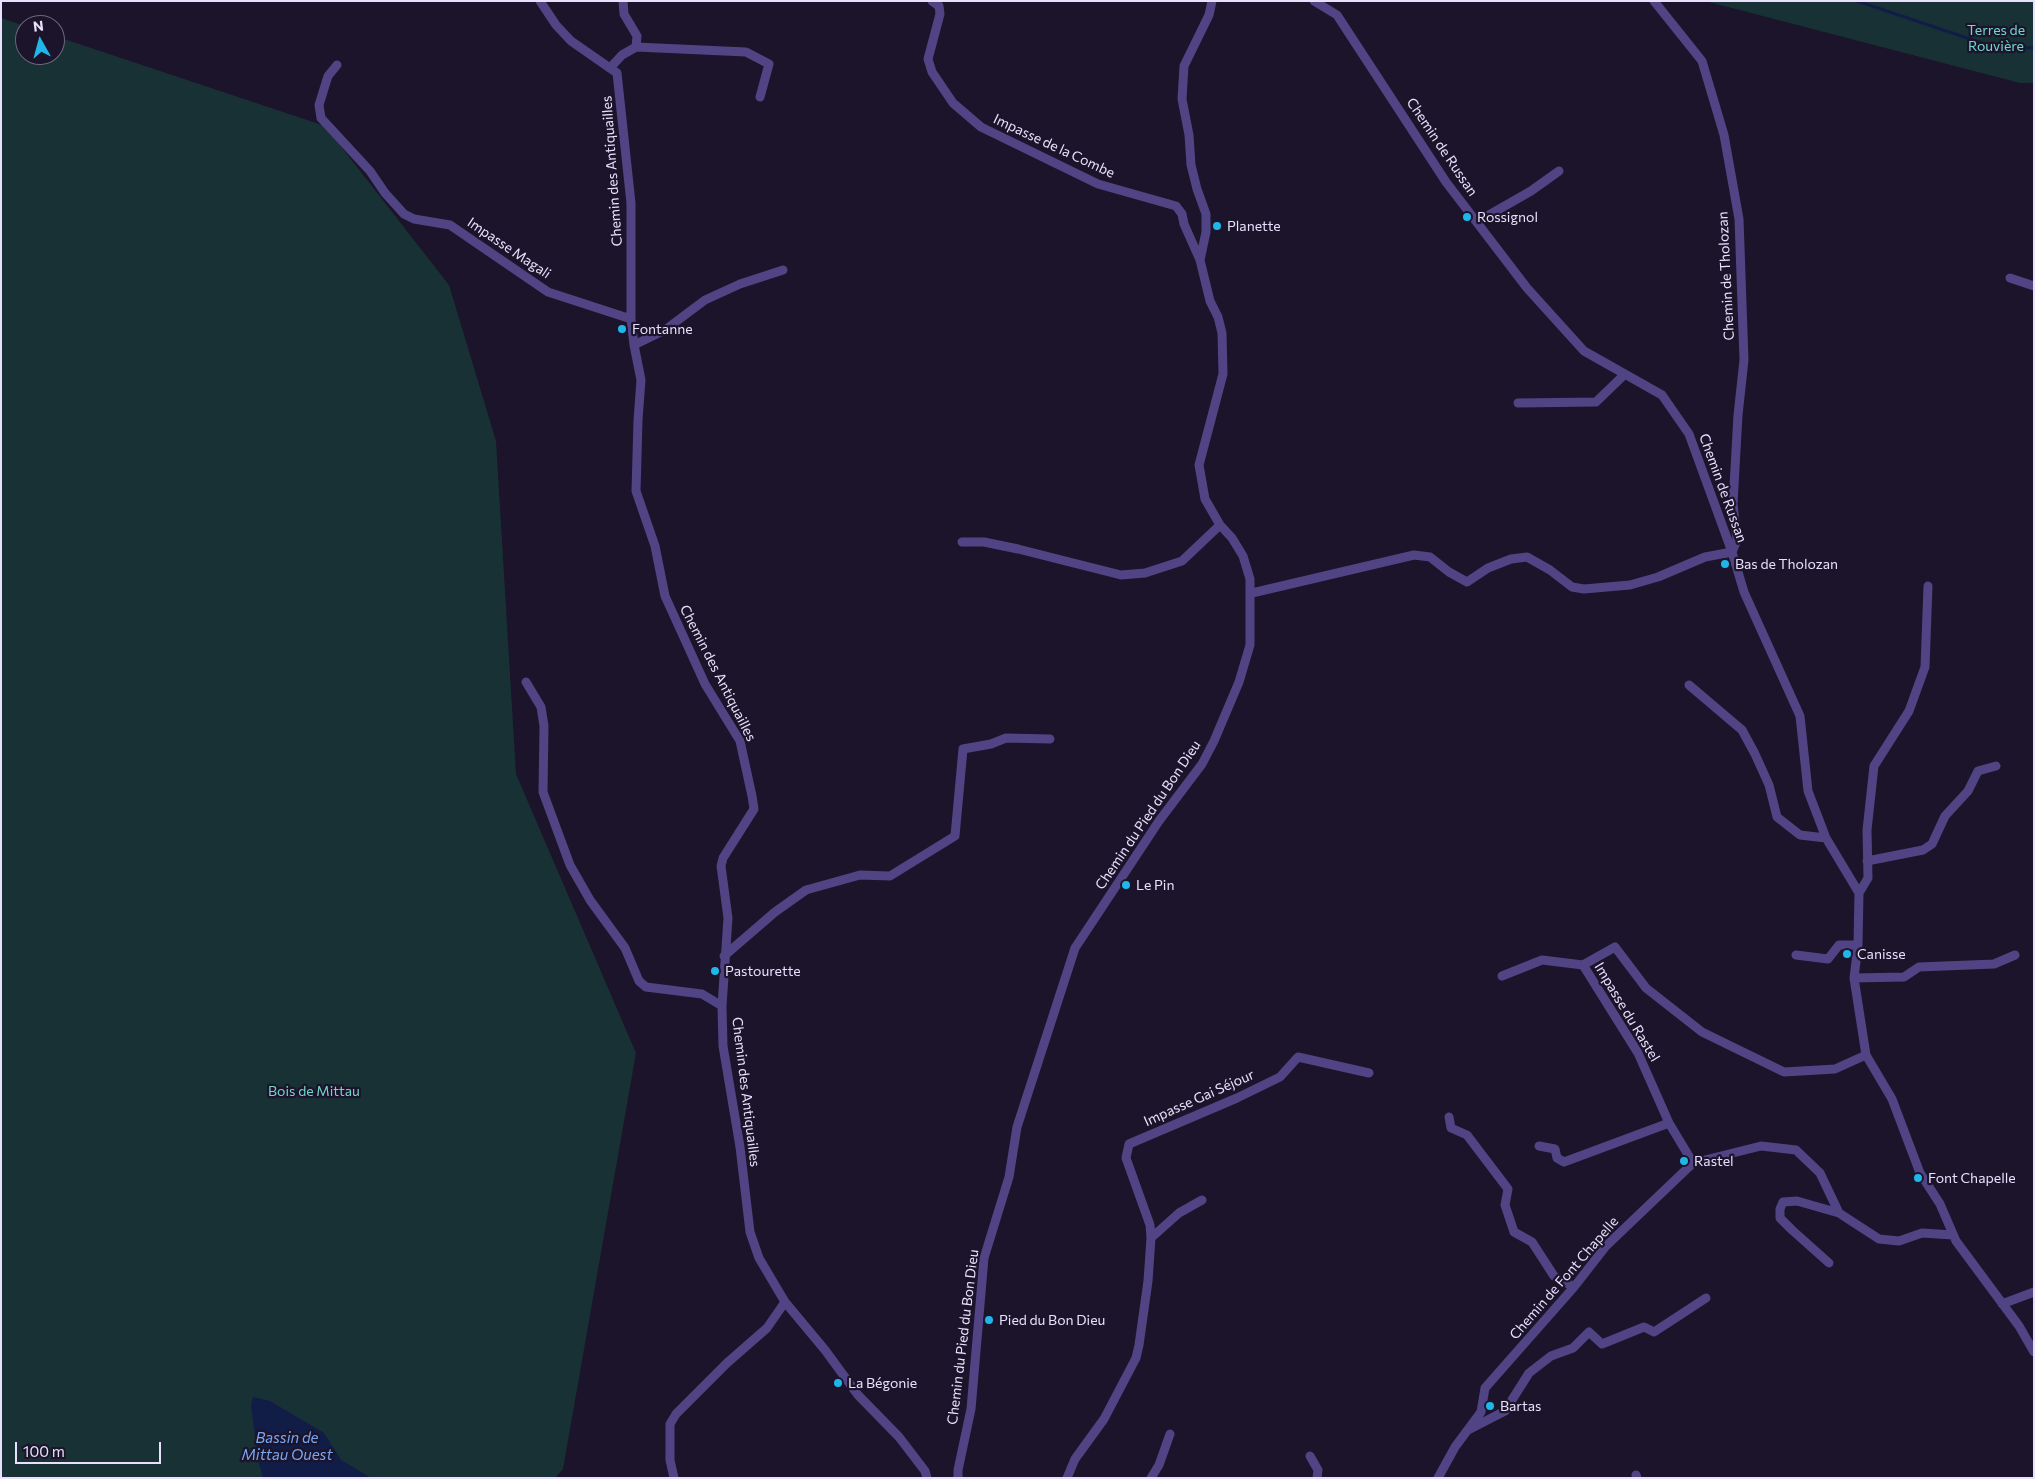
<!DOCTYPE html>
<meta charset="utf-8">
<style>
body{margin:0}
#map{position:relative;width:2035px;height:1479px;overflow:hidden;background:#1b142a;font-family:Commissioner,sans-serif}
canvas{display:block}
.frame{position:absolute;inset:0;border:2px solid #e8e0fc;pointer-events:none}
.north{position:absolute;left:15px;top:15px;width:50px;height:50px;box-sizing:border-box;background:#1b142a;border:1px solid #6d667e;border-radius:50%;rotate:353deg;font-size:14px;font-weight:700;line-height:20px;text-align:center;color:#e8e0fc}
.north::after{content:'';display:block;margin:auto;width:18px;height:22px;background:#1fb7ea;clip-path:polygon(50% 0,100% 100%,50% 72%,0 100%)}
.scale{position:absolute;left:15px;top:1442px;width:146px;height:22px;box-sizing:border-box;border:2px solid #e8e0fc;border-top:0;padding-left:6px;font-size:15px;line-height:18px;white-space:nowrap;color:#e8e0fc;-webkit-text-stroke:4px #1b142a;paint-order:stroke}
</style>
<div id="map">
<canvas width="2035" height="1479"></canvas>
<div class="frame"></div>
<div class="north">N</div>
<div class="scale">100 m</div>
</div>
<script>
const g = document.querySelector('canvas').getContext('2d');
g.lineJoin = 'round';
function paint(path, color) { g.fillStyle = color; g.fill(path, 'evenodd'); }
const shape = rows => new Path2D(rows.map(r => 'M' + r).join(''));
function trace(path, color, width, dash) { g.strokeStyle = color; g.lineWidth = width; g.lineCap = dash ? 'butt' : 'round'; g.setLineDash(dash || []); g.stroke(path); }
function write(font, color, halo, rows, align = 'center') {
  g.font = font + ' Commissioner,sans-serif'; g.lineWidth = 4.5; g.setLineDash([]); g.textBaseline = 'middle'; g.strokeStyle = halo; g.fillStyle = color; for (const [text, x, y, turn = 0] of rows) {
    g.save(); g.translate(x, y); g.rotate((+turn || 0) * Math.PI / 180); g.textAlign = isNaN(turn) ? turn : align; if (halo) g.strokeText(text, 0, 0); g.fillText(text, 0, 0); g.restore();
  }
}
paint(shape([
 [1705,1,2034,1,2034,83,2020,83],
 [1,18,25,26,25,55,55,55,55,36,325,126,449,285,496,441,516,774,636,1053,563,1469,555,1478,1,1478]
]), '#183134');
paint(shape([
 [253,1397,270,1401,324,1433,341,1460,371,1478,263,1478,258,1460,251,1406]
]), '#111c47');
trace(shape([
 [1857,1,1994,47,2034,48]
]), '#111c47', 3);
trace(shape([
 [540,1,556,25,571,41,617,73,631,203,631,319,634,345,641,380,638,420,636,491,655,546,665,596,705,684,740,741,752,796,754,809,723,858,721,866,728,918,722,1006,723,1046,740,1147,750,1232,759,1258,785,1302,825,1350,858,1395,899,1437,925,1471,927,1478],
 [623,1,624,14,637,36,636,47],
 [932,1,939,6,940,14,928,59,932,72,953,103,981,127,1098,184,1176,206,1182,214,1184,224,1200,260],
 [1314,1,1337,15,1446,182,1527,288,1584,351,1662,395,1689,434,1732,552,1744,592,1800,716,1808,791,1826,838,1859,893,1858,945,1854,978,1866,1055,1892,1099,1920,1173,1940,1204,1956,1241,2019,1326,2034,1352],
 [1654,1,1702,61,1724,135,1739,219,1744,360,1738,415,1733,504,1737,540,1732,552],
 [337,65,328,76,319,105,321,118,370,171,385,193,404,214,414,219,450,225,548,292,631,319],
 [610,68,622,55,636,47,746,52,769,64,760,97],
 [1479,223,1489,215,1531,191,1559,171],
 [2010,278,2034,286],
 [634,345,665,330,705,300,740,284,783,270],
 [1518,403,1596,402,1625,374],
 [962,542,984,542,1018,549,1121,575,1145,573,1182,561,1220,525],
 [1252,593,1414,555,1430,557,1449,572,1467,582,1488,568,1511,559,1527,557,1550,570,1572,587,1584,589,1630,585,1658,577,1705,557,1732,552],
 [526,682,541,707,544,726,543,792,570,865,590,900,625,948,639,981,646,987,702,994,722,1006],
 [1689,685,1742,730,1755,754,1769,785,1777,817,1800,835,1826,838],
 [1867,861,1923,850,1932,844,1945,816,1968,791,1978,771,1996,766],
 [1859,893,1868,878,1867,830,1874,766,1909,711,1925,667,1928,586],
 [1796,955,1828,959,1839,945,1858,945],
 [724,956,775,912,806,890,860,875,890,876,955,836,963,749,991,744,1006,738,1050,739],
 [1583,965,1615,947,1646,988,1702,1032,1784,1072,1835,1069,1866,1055],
 [1502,976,1542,960,1583,965,1638,1053,1669,1123,1693,1163],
 [1854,978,1904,977,1919,967,1994,964,2015,955],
 [1449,1117,1451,1128,1467,1135,1508,1189,1505,1205,1514,1232,1532,1242,1554,1276,1574,1287],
 [1539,1146,1555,1149,1557,1158,1564,1162,1669,1123],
 [1151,1238,1179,1213,1202,1200],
 [1829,1263,1792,1230,1780,1218,1780,1209,1783,1202,1797,1201,1839,1213],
 [2002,1304,2034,1292],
 [1470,1429,1505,1411,1529,1373,1551,1356,1573,1348,1589,1332,1602,1344,1644,1327,1654,1332,1706,1298],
 [1310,1456,1318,1470,1317,1478],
 [1636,1475,1637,1478],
 [674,1478,670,1460,670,1424,676,1414,727,1363,767,1328,785,1302],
 [958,1478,958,1470,971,1409,984,1258,1009,1177,1017,1127,1075,948,1159,821,1202,764,1214,741,1239,682,1250,645,1250,579,1243,556,1232,538,1220,525,1205,499,1199,465,1223,374,1222,333,1218,317,1210,301,1200,260,1206,232,1206,214,1197,189,1191,165,1189,135,1182,99,1184,66,1209,15,1212,1],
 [1067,1478,1075,1459,1104,1419,1136,1358,1139,1345,1148,1281,1151,1238,1150,1225,1126,1158,1129,1144,1237,1098,1280,1077,1298,1057,1369,1073],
 [1151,1478,1159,1465,1170,1434],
 [1438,1478,1455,1447,1481,1412,1485,1388,1574,1287,1606,1246,1693,1163,1761,1146,1796,1150,1820,1173,1839,1213,1879,1239,1899,1241,1922,1233,1953,1235]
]), '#504485', 9);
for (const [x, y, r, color] of [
 [1467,217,5,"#1fb7ea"],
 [1217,226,5,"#1fb7ea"],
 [622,329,5,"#1fb7ea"],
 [1725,564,5,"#1fb7ea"],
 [1126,885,5,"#1fb7ea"],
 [1847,954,5,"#1fb7ea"],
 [715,971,5,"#1fb7ea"],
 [1684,1161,5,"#1fb7ea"],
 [1918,1178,5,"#1fb7ea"],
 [989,1320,5,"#1fb7ea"],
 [838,1383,5,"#1fb7ea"],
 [1490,1406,5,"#1fb7ea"]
]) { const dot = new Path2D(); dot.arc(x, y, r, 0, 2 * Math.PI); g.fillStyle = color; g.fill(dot); trace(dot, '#1b142a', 2); }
write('14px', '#71d7cd', '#1b142a', [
 ["Terres de",1996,30],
 ["Rouvière",1996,46],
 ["Bois de Mittau",314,1091]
]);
write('14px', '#e8e0fc', '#1b142a', [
 ["Impasse de la Combe",1054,146,25],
 ["Chemin de Russan",1442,147,56],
 ["Chemin des Antiquailles",612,171,-94],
 ["Impasse Magali",509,248,34],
 ["Chemin de Tholozan",1726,276,-93],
 ["Chemin de Russan",1723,488,70],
 ["Chemin des Antiquailles",718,673,63],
 ["Chemin du Pied du Bon Dieu",1148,815,-56],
 ["Impasse du Rastel",1627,1012,59],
 ["Chemin des Antiquailles",746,1092,83],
 ["Impasse Gai Séjour",1199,1098,-24],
 ["Chemin de Font Chapelle",1564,1278,-49],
 ["Chemin du Pied du Bon Dieu",963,1337,-83]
]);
write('14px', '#e8e0fc', '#1b142a', [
 ["Rossignol",1477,217],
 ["Planette",1227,226],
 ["Fontanne",632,329],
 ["Bas de Tholozan",1735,564],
 ["Le Pin",1136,885],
 ["Canisse",1857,954],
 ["Pastourette",725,971],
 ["Rastel",1694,1161],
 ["Font Chapelle",1928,1178],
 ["Pied du Bon Dieu",999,1320],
 ["La Bégonie",848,1383],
 ["Bartas",1500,1406]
], 'left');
write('italic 15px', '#78a7f2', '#1b142a', [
 ["Bassin de",287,1438],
 ["Mittau Ouest",287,1455]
]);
</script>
